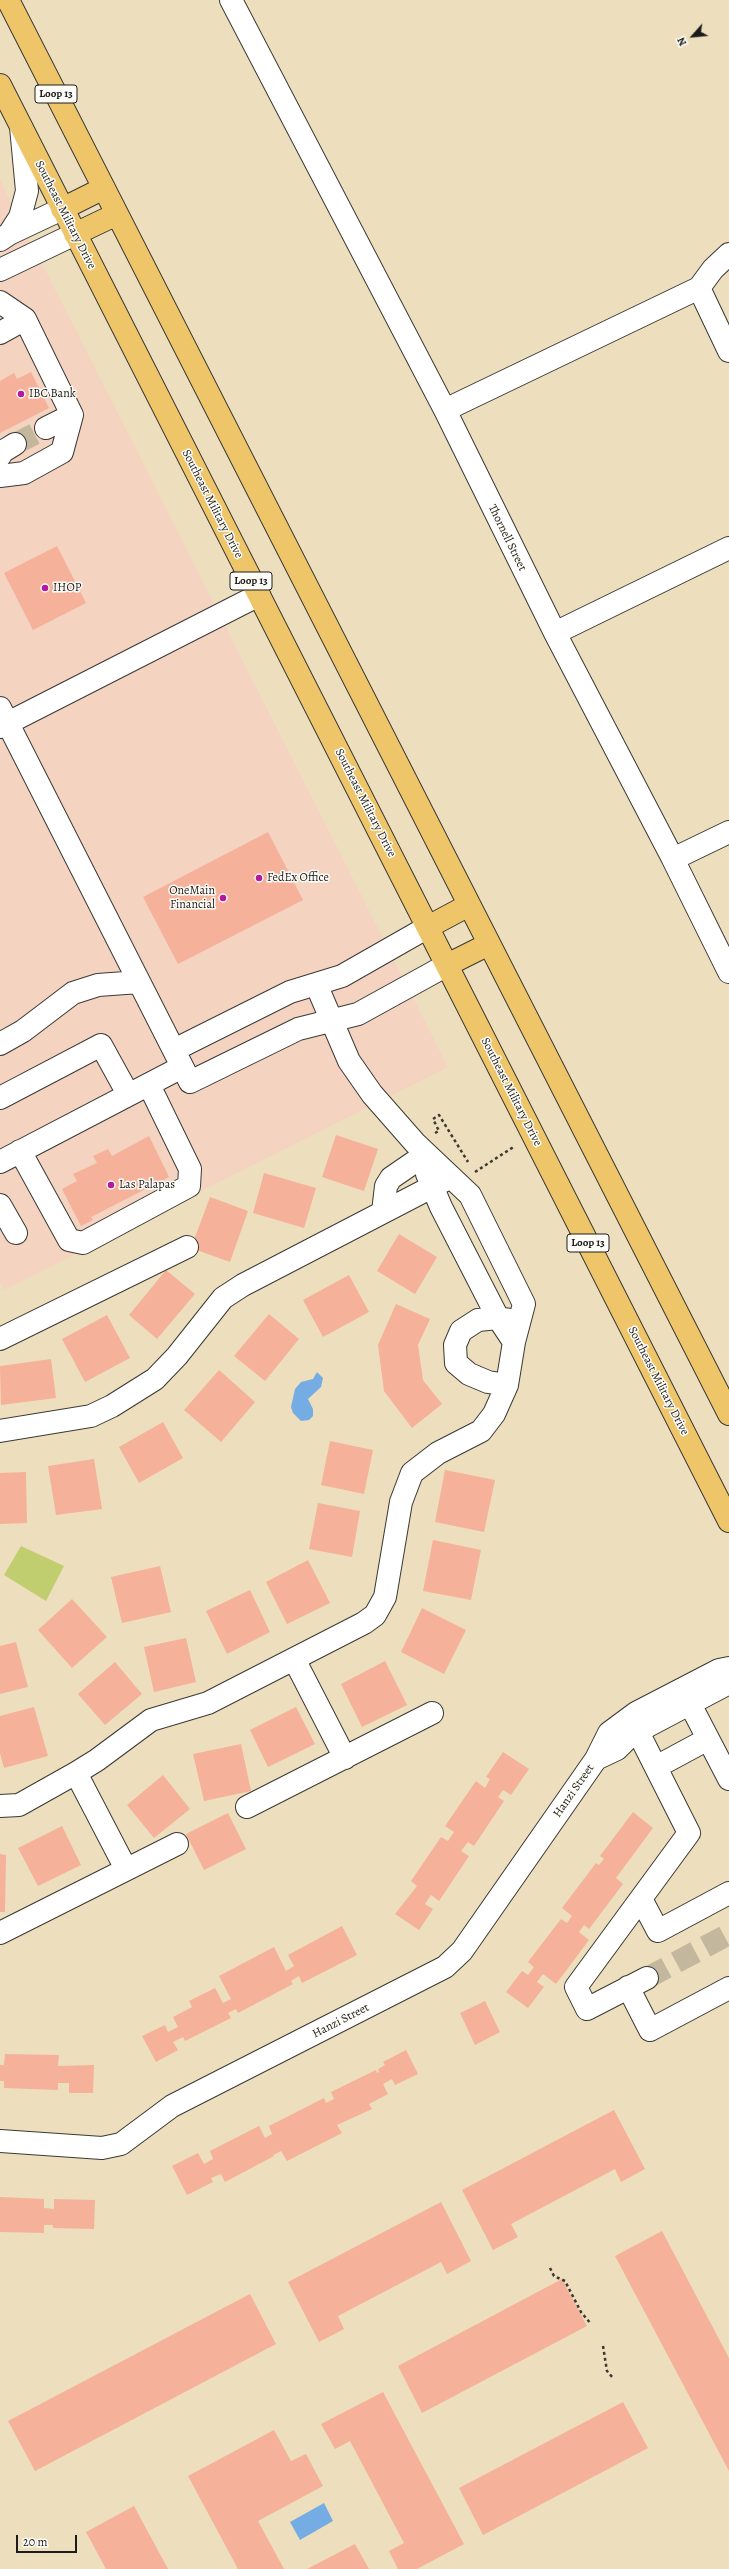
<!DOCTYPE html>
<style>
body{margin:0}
#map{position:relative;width:729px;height:2569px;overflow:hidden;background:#eddfbd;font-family:Alegreya,serif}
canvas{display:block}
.north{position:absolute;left:673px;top:16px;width:40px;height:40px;-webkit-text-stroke:3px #fdfcf7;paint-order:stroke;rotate:243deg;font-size:11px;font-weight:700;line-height:16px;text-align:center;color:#1c1c1c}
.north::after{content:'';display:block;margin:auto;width:14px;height:18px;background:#1c1c1c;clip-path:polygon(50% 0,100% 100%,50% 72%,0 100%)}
.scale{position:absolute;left:16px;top:2535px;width:61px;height:18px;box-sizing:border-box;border:2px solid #1c1c1c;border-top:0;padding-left:5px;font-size:12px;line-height:14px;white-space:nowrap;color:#1c1c1c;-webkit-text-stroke:3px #fdfcf7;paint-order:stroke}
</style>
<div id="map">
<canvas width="729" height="2569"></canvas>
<div class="north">N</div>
<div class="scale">20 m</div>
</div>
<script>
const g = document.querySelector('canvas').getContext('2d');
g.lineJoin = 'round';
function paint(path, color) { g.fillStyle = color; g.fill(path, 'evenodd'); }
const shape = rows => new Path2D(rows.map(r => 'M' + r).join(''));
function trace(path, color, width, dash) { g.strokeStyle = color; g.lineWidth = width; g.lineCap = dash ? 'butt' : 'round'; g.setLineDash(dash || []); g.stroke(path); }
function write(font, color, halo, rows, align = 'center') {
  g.font = font + ' Alegreya,serif'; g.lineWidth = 3; g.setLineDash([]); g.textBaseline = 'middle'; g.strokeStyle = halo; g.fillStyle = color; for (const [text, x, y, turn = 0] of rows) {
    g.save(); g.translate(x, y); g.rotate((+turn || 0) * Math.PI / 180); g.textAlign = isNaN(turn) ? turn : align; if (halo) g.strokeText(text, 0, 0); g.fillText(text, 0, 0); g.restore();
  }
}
paint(shape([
 [0,180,448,1067,4,1290,0,1282]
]), '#f4d3c0');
paint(shape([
 [21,1546,64,1566,46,1601,4,1575]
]), '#c1ce6f');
paint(shape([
 [317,1372,323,1378,321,1387,308,1399,313,1409,313,1416,309,1420,301,1421,293,1413,291,1407,295,1389,301,1382,313,1379],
 [324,2503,333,2521,300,2540,290,2522]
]), '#76ace4');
paint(shape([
 [31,372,49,408,0,433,0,381,14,373,17,379],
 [57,546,86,603,33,630,4,573],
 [268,832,303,900,178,964,143,897],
 [336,1135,378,1149,364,1191,322,1177],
 [149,1136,169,1177,91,1217,93,1220,81,1226,62,1189,77,1181,73,1174,97,1163,93,1156,108,1149,112,1156],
 [264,1173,316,1188,304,1228,253,1213],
 [210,1197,248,1211,230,1262,191,1248],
 [399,1234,437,1257,415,1294,377,1271],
 [166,1270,195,1294,157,1339,129,1315],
 [349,1275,369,1312,323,1337,303,1300],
 [396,1304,430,1319,418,1345,423,1380,442,1404,412,1428,384,1391,378,1345],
 [269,1314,299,1339,265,1381,234,1356],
 [107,1315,130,1358,85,1382,62,1339],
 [51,1359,56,1398,1,1405,0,1366],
 [219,1370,255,1402,221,1442,184,1410],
 [163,1422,183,1458,139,1483,119,1447],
 [330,1441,373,1450,364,1494,321,1485],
 [94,1459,102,1509,56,1515,48,1466],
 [445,1470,495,1480,484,1532,435,1522],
 [26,1472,27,1523,0,1524,0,1473],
 [318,1503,360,1511,352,1557,309,1549],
 [433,1540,481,1550,471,1600,423,1591],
 [308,1560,330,1603,287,1624,266,1582],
 [160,1566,171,1612,122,1623,111,1577],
 [250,1590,270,1632,227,1654,206,1611],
 [72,1599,107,1637,72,1668,38,1630],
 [422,1608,466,1630,444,1674,401,1652],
 [186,1638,196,1682,154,1692,144,1647],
 [16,1642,28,1687,0,1694,0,1646],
 [385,1661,407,1705,362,1727,341,1684],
 [115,1662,142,1694,105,1725,78,1694],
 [34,1707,48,1756,4,1768,0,1753,0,1716],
 [296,1707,315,1744,268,1767,250,1730],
 [241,1744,251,1791,204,1801,193,1754],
 [503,1752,529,1769,511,1795,503,1790,498,1797,504,1801,474,1846,468,1842,461,1851,469,1856,439,1901,431,1895,425,1904,433,1909,419,1930,395,1914,417,1886,411,1881,441,1837,448,1841,454,1832,445,1826,476,1781,485,1788,490,1779,486,1777],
 [163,1775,190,1809,154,1838,127,1805],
 [633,1812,653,1828,616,1878,623,1884,589,1929,584,1925,579,1932,589,1940,556,1984,543,1974,537,1982,544,1987,528,2008,506,1992,522,1971,528,1975,534,1967,528,1962,561,1919,567,1923,572,1916,562,1908,596,1863,599,1865,604,1859,600,1856],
 [228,1813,246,1849,204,1870,186,1834],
 [62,1826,81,1865,38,1886,18,1848],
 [0,1854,6,1855,5,1912,0,1912],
 [342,1926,357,1955,302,1983,299,1976,291,1981,293,1984,238,2013,236,2009,228,2013,231,2018,185,2041,183,2037,173,2042,178,2050,156,2062,142,2036,165,2025,168,2032,178,2027,173,2017,192,2007,189,2001,215,1988,223,2003,231,1999,219,1976,274,1947,286,1971,294,1966,288,1955],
 [485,2001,500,2032,475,2045,460,2013],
 [406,2050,418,2074,395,2085,392,2079,383,2084,388,2094,369,2104,372,2109,337,2125,342,2133,287,2161,281,2151,273,2155,274,2156,225,2182,221,2174,211,2178,213,2182,187,2195,172,2166,198,2153,204,2164,213,2159,210,2151,259,2126,265,2138,272,2134,269,2126,324,2098,326,2103,334,2099,331,2092,376,2070,377,2073,379,2072,378,2069,385,2065,383,2062],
 [5,2054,59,2055,58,2066,94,2065,93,2093,69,2093,69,2083,58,2083,58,2090,4,2088,4,2081,0,2081,0,2065,4,2065],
 [614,2110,645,2169,621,2182,615,2169,511,2224,518,2237,493,2250,462,2190],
 [0,2197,44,2199,44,2208,54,2209,54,2199,95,2200,94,2229,53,2228,53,2225,44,2225,44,2233,0,2232],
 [441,2202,471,2261,447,2274,441,2262,338,2316,344,2329,319,2342,288,2282],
 [662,2231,729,2358,729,2471,615,2256],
 [562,2279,587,2326,422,2413,398,2366],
 [250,2294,276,2344,35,2471,8,2421],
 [383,2392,464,2544,417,2569,398,2569,389,2551,404,2543,350,2441,335,2449,321,2424],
 [623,2402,648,2448,483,2535,459,2488],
 [274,2430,291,2461,306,2454,323,2486,258,2521,284,2569,238,2569,188,2476],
 [134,2506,168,2569,106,2569,86,2532],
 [355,2544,369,2569,307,2569]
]), '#f5b199');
trace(shape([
 [15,444,46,428],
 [647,1978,729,1934]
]), '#c3b89d', 22, [22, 11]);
const minor = shape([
 [231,0,445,410],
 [9,234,62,209],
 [0,240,9,234,20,217,27,191,21,127],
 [729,254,713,269,699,288,445,410,555,633,673,859,729,832],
 [0,270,75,234],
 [699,288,729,351],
 [0,302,25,319,72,415,62,452,24,473,0,476],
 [0,333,25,319],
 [46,428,72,415],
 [0,456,2,452,15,444],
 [555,633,729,548],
 [0,708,190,1082,298,1029,358,1014,447,965],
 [0,727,259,595],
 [673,859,729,972],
 [0,1044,23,1031,73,993,98,985,139,982],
 [174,1050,290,992,342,976,428,927],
 [0,1098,101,1045,128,1094],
 [20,1151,69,1240,83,1243,189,1186,190,1169,149,1085],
 [0,1162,182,1067],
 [427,1174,441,1207,498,1318,514,1342],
 [0,1205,16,1233],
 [383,1212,386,1186,391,1178,426,1154],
 [0,1339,187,1247],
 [507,1385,488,1382,469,1374,456,1363,455,1345,461,1331,478,1320,498,1318,511,1320],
 [0,1431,91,1416,112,1406,155,1379,177,1356,223,1298,243,1285,451,1177],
 [294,1659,345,1758],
 [690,1704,729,1779],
 [638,1732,689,1833,576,1987,587,2009,647,1978],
 [596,1759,617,1749,629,1737,644,1728,729,1683],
 [656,1767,708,1739],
 [76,1773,126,1869],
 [0,1806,19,1805,76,1773,97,1760,151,1720,208,1703,364,1623,375,1615,385,1597,401,1502,412,1473,438,1453,481,1431,494,1414,507,1385,514,1342,524,1304,470,1195,415,1143,372,1094,349,1061,316,984],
 [247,1807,432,1713],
 [641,1899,658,1931,729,1893],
 [0,1933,177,1844],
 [628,1987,650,2030,729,1988],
 [0,2141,102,2148,121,2144,172,2106,445,1967,462,1951,596,1759,609,1733,636,1713,719,1670,729,1668]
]);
const major = shape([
 [8,0,729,1414],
 [0,85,729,1521],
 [62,209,104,188],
 [75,234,117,214],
 [428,927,469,905],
 [447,965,489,944]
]);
trace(minor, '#3b3934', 24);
trace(major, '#3b3934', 24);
trace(shape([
 [435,1133,439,1131,433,1119,439,1115,468,1162],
 [475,1172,515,1146],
 [550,2268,554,2276,565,2281,581,2312,591,2324],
 [603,2346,607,2371,613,2378]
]), '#3b3934', 2.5, [3, 3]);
trace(minor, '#fff', 22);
trace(major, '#eec569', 22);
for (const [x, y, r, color] of [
 [21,394,4,"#b5179e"],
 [45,588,4,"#b5179e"],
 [259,878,4,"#b5179e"],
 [223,898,4,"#b5179e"],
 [111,1185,4,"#b5179e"]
]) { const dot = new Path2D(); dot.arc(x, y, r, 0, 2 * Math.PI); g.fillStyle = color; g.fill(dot); trace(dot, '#fdfcf7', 1.5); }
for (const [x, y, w] of [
 [56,94,42],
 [251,581,42],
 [588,1243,42]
]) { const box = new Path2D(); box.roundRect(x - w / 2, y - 9, w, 18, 3); g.fillStyle = '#fdfcf7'; g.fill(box); trace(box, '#1c1c1c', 1); }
write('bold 11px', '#1c1c1c', null, [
 ["Loop 13",56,94],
 ["Loop 13",251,581],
 ["Loop 13",588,1243]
]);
write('12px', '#1c1c1c', '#fdfcf7', [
 ["Southeast Military Drive",65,215,63],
 ["Southeast Military Drive",212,504,63],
 ["Thornell Street",507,538,64],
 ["Southeast Military Drive",365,803,63],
 ["Southeast Military Drive",511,1092,63],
 ["Southeast Military Drive",658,1381,63],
 ["Hanzi Street",574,1791,-55],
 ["Hanzi Street",341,2021,-27]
]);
write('12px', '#1c1c1c', '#fdfcf7', [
 ["IBC Bank",29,394],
 ["IHOP",53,588],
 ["FedEx Office",267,878],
 ["OneMain",215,891,"right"],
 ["Financial",215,905,"right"],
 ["Las Palapas",119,1185]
], 'left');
</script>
